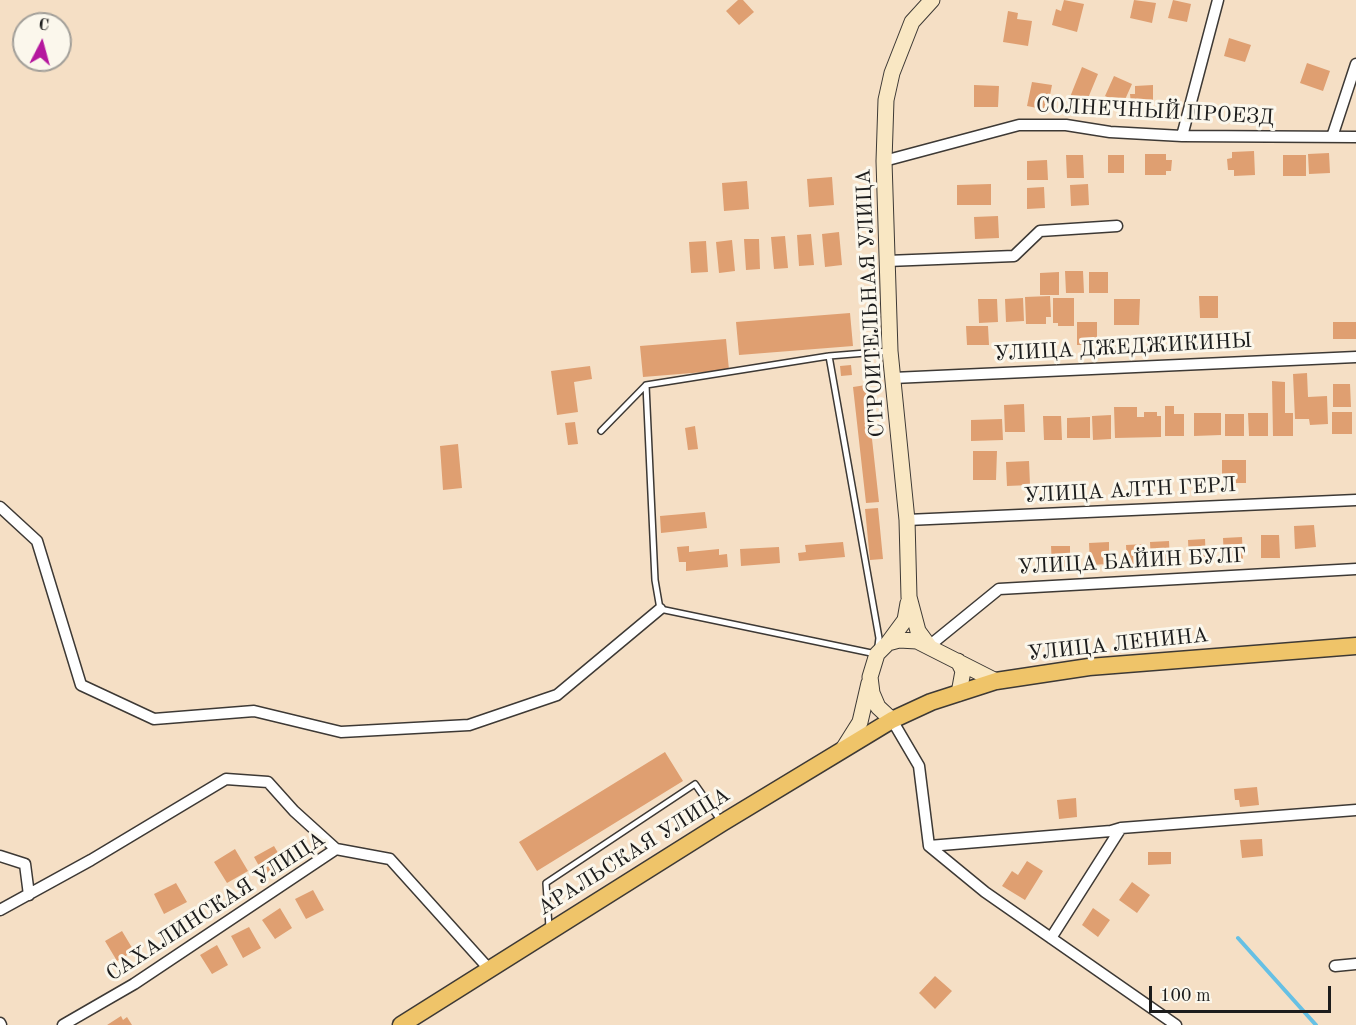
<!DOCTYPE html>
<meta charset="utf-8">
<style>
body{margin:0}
#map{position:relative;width:1356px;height:1025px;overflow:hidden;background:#f5dfc5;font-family:"Old Standard TT",serif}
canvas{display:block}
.north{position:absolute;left:12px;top:12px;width:60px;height:60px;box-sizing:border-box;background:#fbf7ec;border:2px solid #a29f99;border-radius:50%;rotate:6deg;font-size:16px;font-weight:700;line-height:24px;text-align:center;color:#1c1c1c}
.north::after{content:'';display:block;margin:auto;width:21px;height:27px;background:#b5179e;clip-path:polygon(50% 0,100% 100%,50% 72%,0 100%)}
.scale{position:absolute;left:1149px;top:986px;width:182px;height:27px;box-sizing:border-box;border:3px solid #1c1c1c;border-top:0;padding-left:8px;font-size:18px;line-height:21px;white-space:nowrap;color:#1c1c1c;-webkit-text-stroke:4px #fbf7ec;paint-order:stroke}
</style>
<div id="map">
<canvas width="1356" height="1025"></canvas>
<div class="north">С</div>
<div class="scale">100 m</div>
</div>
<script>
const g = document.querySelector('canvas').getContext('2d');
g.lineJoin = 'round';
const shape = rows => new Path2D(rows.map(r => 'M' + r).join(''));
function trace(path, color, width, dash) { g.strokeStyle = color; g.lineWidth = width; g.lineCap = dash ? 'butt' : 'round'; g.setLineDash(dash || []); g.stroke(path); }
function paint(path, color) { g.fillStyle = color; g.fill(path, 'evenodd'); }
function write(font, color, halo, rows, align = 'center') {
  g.font = font + ' "Old Standard TT",serif'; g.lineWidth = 6; g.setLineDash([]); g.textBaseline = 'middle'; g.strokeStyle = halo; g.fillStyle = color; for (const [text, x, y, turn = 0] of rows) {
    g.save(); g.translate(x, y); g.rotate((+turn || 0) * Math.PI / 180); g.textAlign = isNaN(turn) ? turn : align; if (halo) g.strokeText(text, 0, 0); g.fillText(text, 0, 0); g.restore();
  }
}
trace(shape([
 [1238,938,1316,1025]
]), '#66c0e4', 4);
paint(shape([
 [738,0,743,0,754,12,739,25,726,11],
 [1064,0,1084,4,1077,32,1052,25,1056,9,1061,11],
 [1134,0,1156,3,1152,23,1130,18],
 [1173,0,1191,4,1187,22,1168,18],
 [1008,11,1018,13,1017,19,1032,21,1028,46,1003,42],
 [1229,38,1251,45,1245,62,1224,56],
 [1307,63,1330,71,1323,91,1300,83],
 [1082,67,1098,74,1086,103,1070,97],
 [1114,76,1132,84,1123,104,1105,96],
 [1032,82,1052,85,1047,110,1027,106],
 [974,85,999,86,998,107,974,107],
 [1153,85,1153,105,1131,104,1130,94,1135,94,1135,86],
 [1254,151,1255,175,1234,176,1234,170,1228,170,1227,159,1232,158,1232,152],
 [1329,153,1330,173,1309,174,1308,154],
 [1145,154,1166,154,1166,160,1172,160,1171,171,1166,171,1166,175,1145,175],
 [1066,155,1083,155,1084,178,1067,178],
 [1108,155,1124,155,1124,173,1108,173],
 [1283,155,1306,155,1306,176,1283,176],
 [1047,160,1048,180,1027,180,1027,161],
 [832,177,834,205,809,207,807,179],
 [747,181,749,209,724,211,722,183],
 [991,184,991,205,957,205,957,185],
 [1088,184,1089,205,1071,206,1070,185],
 [1044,187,1045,208,1027,209,1027,188],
 [998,216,999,238,975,239,974,217],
 [839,232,842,265,825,267,822,234],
 [811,234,814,265,799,266,797,235],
 [785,236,788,268,774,269,771,237],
 [744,239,759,239,760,269,746,270],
 [732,240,735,271,719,273,716,242],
 [706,241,708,272,691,273,689,242],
 [1065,271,1083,271,1084,293,1066,293],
 [1059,272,1059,295,1040,295,1040,273],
 [1089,272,1108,272,1108,293,1089,293],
 [1050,296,1051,317,1046,317,1046,324,1026,324,1025,297],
 [1199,296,1218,296,1218,318,1200,318],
 [1023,298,1024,321,1006,322,1005,299],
 [1053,298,1074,298,1074,326,1058,326,1058,323,1053,323],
 [978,299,997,299,998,322,979,323],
 [1114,299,1140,299,1139,325,1114,325],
 [850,313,853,346,739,355,736,322],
 [1077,322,1097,322,1097,345,1077,345],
 [1333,322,1356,322,1356,339,1333,339],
 [966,326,988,326,989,345,967,345],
 [726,339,729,370,643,377,640,346],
 [851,365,852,375,841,376,840,366],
 [590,366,592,379,574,382,578,412,557,415,551,371],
 [1307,373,1308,397,1327,396,1328,424,1310,425,1309,419,1295,419,1293,374],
 [1272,381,1285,382,1285,413,1293,413,1293,436,1273,436],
 [1333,384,1350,384,1351,407,1333,407],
 [866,385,879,502,866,503,853,387],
 [1024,404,1025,432,1005,432,1004,405],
 [1165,406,1174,406,1174,414,1184,414,1184,436,1165,436],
 [1114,407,1137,407,1137,417,1144,417,1144,412,1157,412,1157,416,1161,416,1161,437,1115,438],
 [1332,412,1352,412,1352,434,1332,434],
 [1194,413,1221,413,1221,435,1194,436],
 [1248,413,1268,413,1268,436,1249,436],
 [1225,414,1244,414,1244,436,1225,436],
 [1111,415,1111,439,1093,440,1092,416],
 [1043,416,1061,416,1062,440,1044,440],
 [1090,417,1090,438,1067,438,1067,418],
 [1002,419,1003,440,971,441,971,420],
 [575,422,578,444,568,445,565,423],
 [695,426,698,449,688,450,685,428],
 [458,444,462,488,443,490,440,446],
 [973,451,997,451,996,480,973,480],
 [1222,460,1246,460,1246,483,1222,483],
 [1029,461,1030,485,1007,486,1006,462],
 [878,508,883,559,870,560,865,509],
 [705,512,707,528,661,533,660,516],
 [1314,525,1316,547,1295,549,1294,526],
 [1261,535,1279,535,1280,558,1261,558],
 [1242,537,1243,560,1224,560,1223,538],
 [1205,539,1206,561,1189,562,1188,540],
 [1169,541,1170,563,1151,564,1150,542],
 [843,542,845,557,799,561,798,553,806,552,805,545],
 [1109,542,1109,564,1090,565,1089,543],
 [1145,544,1146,565,1127,565,1126,545],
 [689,546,689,552,719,549,719,555,727,554,728,567,686,571,686,562,679,562,677,547],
 [1051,546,1070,546,1070,568,1052,568],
 [779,547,780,563,741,566,740,549],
 [665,752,683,781,537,871,519,842],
 [1257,787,1259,805,1240,807,1239,800,1235,800,1234,789],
 [1076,798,1077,817,1059,819,1057,800],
 [1262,839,1263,856,1242,858,1240,840],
 [274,846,284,863,264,875,254,857],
 [235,849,248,871,227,883,214,862],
 [1148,852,1171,852,1171,864,1148,865],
 [1027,861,1043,871,1025,900,1002,886,1012,871,1018,875],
 [1132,882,1150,895,1137,913,1119,900],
 [176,883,187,902,164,914,154,894],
 [313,890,324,910,306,919,295,899],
 [280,908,292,928,275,939,262,920],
 [1093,908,1110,920,1098,937,1082,925],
 [249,927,261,948,243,958,231,936],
 [122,931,134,951,117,961,105,941],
 [217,945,228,965,212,974,200,955],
 [935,976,952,991,935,1009,919,993],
 [121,1016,123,1020,127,1017,132,1025,107,1025]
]), '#df9f71');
const lane = shape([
 [829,356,879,638,878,646],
 [646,385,655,580,660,609,876,654],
 [601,431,646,385,829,356,890,351],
 [549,927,546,883,695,784,720,820]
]);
const street = shape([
 [1182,136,1218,0],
 [1332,137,1356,64],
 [884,161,1019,125,1066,125,1110,132,1182,136,1356,137],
 [887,261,1014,256,1040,231,1117,226],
 [893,378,1356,357],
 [0,507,37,541,81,685,154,719,254,711,341,732,469,725,557,695,660,609],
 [907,520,1356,500],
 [929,646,999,589,1356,569],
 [892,720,919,766,929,846,985,892,1176,1025],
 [929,846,1111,831,1121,828,1356,810],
 [0,856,25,864,29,895],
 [0,910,91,860,226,779,268,782,294,811,336,849],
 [1051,938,1121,828],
 [1335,966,1356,964],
 [0,1023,1,1025],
 [63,1025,134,984,336,849,390,859,490,970]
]);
const secondary = shape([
 [888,643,905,620,908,603],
 [929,646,918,631,909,597,907,520,890,351,884,161,886,100,892,73,912,22,932,0],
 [958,661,963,671,959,693],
 [892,720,878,707,872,693,870,677,877,654,888,643,899,640,917,641,996,681],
 [843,749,860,722,869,683]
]);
const primary = shape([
 [401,1025,722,823,892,720,931,702,996,681,1089,667,1356,646]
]);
trace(lane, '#3d3935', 8);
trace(street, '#3d3935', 13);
trace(secondary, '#3d3935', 17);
trace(primary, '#3d3935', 19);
trace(lane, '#fff', 5);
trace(street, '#fff', 10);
trace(secondary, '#f9e7c3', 15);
trace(primary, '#efc469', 16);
write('21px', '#1c1c1c', '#fbf7ec', [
 ["СОЛНЕЧНЫЙ ПРОЕЗД",1155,112,3],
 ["СТРОИТЕЛЬНАЯ УЛИЦА",871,303,-93],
 ["УЛИЦА ДЖЕДЖИКИНЫ",1123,348,-3],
 ["УЛИЦА АЛТН ГЕРЛ",1130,491,-3],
 ["УЛИЦА БАЙИН БУЛГ",1132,562,-3],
 ["УЛИЦА ЛЕНИНА",1118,645,-6],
 ["АРАЛЬСКАЯ УЛИЦА",634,852,-32],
 ["САХАЛИНСКАЯ УЛИЦА",216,907,-33]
]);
</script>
